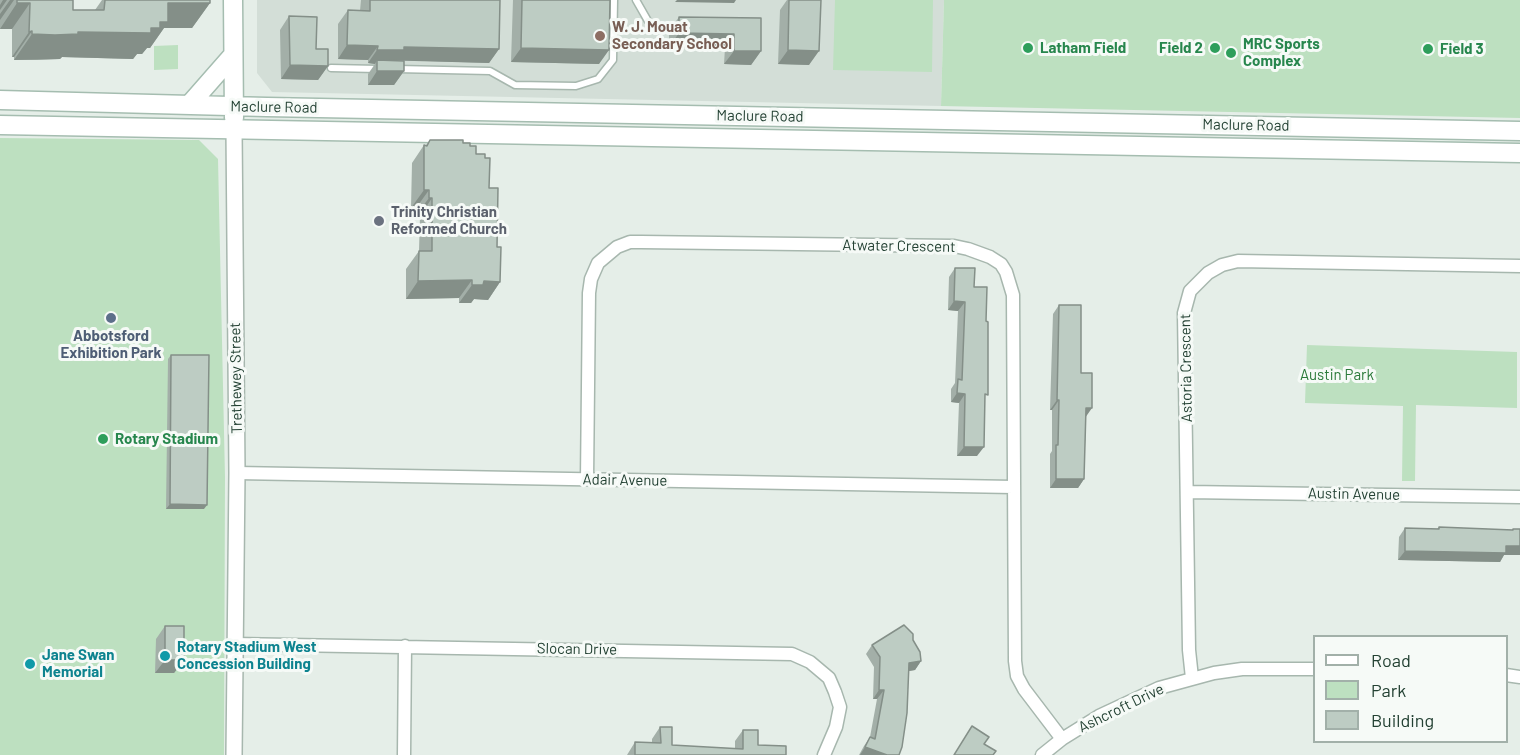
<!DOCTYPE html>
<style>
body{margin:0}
#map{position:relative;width:1520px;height:755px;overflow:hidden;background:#e5eee8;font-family:Barlow,sans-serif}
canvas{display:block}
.legend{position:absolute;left:1313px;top:635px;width:195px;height:108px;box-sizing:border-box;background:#f6faf7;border:2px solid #a2b0a9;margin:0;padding:8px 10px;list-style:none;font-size:18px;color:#234133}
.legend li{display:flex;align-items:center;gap:12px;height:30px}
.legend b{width:30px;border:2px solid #a2b0a9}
</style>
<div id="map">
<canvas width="1520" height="755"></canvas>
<ul class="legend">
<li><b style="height:8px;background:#fff"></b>Road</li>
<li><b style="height:16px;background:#bde0c0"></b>Park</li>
<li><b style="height:16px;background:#bdccc3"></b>Building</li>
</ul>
</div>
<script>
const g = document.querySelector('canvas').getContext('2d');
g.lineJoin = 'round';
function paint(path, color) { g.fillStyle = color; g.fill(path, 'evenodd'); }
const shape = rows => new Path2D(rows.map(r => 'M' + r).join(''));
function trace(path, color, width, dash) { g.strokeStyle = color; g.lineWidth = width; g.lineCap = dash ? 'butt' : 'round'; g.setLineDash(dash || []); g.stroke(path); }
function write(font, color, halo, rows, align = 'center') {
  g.font = font + ' Barlow,sans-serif'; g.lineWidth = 6; g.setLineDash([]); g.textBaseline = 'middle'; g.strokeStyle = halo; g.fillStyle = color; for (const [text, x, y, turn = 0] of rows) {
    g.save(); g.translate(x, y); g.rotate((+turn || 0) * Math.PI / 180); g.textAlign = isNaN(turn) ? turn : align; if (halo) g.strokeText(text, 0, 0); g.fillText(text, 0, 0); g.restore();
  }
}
paint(shape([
 [257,0,944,0,941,106,272,92,257,73]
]), '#d3ded7');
paint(shape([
 [835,0,933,0,932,72,833,70],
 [944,0,1520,0,1520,118,941,106],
 [178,45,178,69,154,70,154,46],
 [0,138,199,140,218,159,225,477,224,755,0,755],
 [1307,345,1517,352,1517,408,1416,405,1415,481,1402,481,1403,406,1305,403]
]), '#bde0c0');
const service = shape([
 [636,0,648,21],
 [331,68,378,69],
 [397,69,490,71,515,85,576,86,598,79,613,60,614,0]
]);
const minor = shape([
 [237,473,1013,487],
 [587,479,589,293,591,279,598,263,617,247,630,242,641,242,954,246,968,249,990,257,1001,264,1006,272,1013,295,1015,661,1017,676,1024,689,1062,739],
 [1188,492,1520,497],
 [235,644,792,654,810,662,829,678,835,692,840,707,836,727,824,755],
 [1506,675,1520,677],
 [1192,678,1189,650,1184,313,1190,291,1208,273,1222,265,1238,261,1520,266],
 [404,755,405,646],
 [1042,755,1062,739,1099,716,1159,688,1214,673,1242,669,1314,669]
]);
const tertiary = shape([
 [234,129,237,473,234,755]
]);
const secondary = shape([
 [233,0,234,118],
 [0,100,267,107,1520,131],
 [190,104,233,55],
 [0,125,1520,153]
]);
trace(service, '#a7b7ae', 9);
trace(minor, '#a7b7ae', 15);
trace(tertiary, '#a7b7ae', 18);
trace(secondary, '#a5bdb0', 21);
trace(service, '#fff', 6);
trace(minor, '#fff', 12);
trace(tertiary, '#fff', 15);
trace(secondary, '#fff', 18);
paint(shape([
 [0,0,73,0,73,10,95,10,102,0,210,0,210,3,192,28,164,28,150,48,147,48,142,54,137,54,133,59,62,57,60,59,37,60,14,60,14,57,12,57,12,29,0,29],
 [361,0,500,0,499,49,489,63,397,60,404,71,394,85,368,85,368,74,375,64,368,63,368,60,338,59,338,24,348,10,360,11],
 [513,0,610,0,599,64,511,62],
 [787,0,821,0,809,65,778,64,780,10],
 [289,16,316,49,328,66,318,80,281,79,280,30],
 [679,17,761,18,761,51,751,65,724,64,725,48,669,47,669,31],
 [430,140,463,143,470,146,476,154,489,188,497,247,500,282,488,300,474,299,471,303,459,303,459,298,406,299,406,269,419,251,420,216,416,215,416,208,411,208,412,163,424,145,426,145],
 [955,268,974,287,986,321,985,398,977,456,957,456,959,403,951,402,951,389,955,383,958,311,948,310,949,277],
 [1059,305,1081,373,1086,417,1084,479,1078,488,1050,488,1050,454,1052,451,1052,410,1050,410,1053,314],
 [171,355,204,509,166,509,168,359],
 [1439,527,1512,530,1513,529,1520,529,1520,555,1504,555,1500,562,1398,560,1399,537,1405,528,1437,529],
 [165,626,184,660,174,673,155,673,156,639],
 [913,640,921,661,915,670,909,671,899,755,859,755,864,746,870,737,877,699,873,699,874,667,866,654,872,645],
 [660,727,672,745,735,749,735,741,743,730,758,745,786,755,627,755,635,742,652,743,652,739]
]), '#a3afa8');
paint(shape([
 [3,0,7,0,0,10,0,5],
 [10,0,14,0,0,20,0,14],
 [677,0,736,0,734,3,675,2],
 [17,3,30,3,12,29,0,29],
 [168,3,210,3,192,28,164,28,150,48,147,48,142,54,137,54,133,59,62,57,60,59,14,60,32,34,78,32],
 [32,31,14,57,12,57,29,32],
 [679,33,734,34,725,48,669,47],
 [347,45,378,46,368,60,338,59],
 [404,47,499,49,489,63,377,60,375,64,368,63,377,50],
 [521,48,609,50,599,64,511,62],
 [788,50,819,51,809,65,778,64],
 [734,51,761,51,751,65,724,64],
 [290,65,328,66,318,80,281,79],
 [377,71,404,71,394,85,368,85],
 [424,190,429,190,416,208,411,208],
 [429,198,432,198,420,216,416,215],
 [472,280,459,298,406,299,418,281],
 [484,281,500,282,488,300,474,299,471,303,459,303,472,285],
 [954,301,965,302,958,311,948,310],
 [957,393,965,394,959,403,951,402],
 [1057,400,1059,400,1052,410,1050,410],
 [1086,408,1092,408,1085,418],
 [964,447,984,447,977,456,957,456],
 [1056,479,1084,479,1078,488,1050,488],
 [170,504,207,505,204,509,166,509],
 [1506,546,1520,546,1520,555,1504,555,1500,562,1398,560,1405,551],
 [165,660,184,660,174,673,155,673],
 [921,661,915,670,903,672,909,663],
 [879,690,884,690,877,699,873,699],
 [865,747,887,755,860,755]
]), '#848f88');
const building = shape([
 [17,0,73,0,73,10,104,10,105,0,210,0,210,3,168,3,168,22,160,22,160,28,151,28,151,33,78,32,78,34,55,35,32,34,32,31,29,32,30,3,17,3,17,0],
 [370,0,500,0,499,49,404,47,404,50,377,50,378,46,347,45,348,10,370,11,370,0],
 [522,0,610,0,609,50,521,48,522,0],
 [789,0,821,0,819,51,788,50,789,0],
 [289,16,317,17,316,49,328,49,328,66,290,65,289,16],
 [679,17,761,18,761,51,734,51,734,34,679,33,679,17],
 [377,60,404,61,404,71,377,71,377,60],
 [430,140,463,140,463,143,470,143,470,146,476,146,476,154,485,154,485,158,490,158,489,188,498,188,497,247,501,247,500,282,484,281,483,285,472,285,472,280,418,281,419,251,432,251,432,198,429,198,429,190,424,190,424,145,427,146,430,140],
 [955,268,975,268,974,287,987,287,986,321,988,322,988,395,985,394,984,447,964,447,965,394,957,393,958,379,962,380,965,302,954,301,955,268],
 [1059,305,1081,305,1081,373,1092,373,1092,408,1086,408,1084,479,1056,479,1056,445,1058,445,1059,400,1057,400,1059,305],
 [171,355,209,355,207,505,170,504,171,355],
 [1439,527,1513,530,1513,529,1520,529,1520,546,1506,546,1506,553,1405,551,1405,528,1439,529,1439,527],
 [904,625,913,634,913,640,920,652,921,661,909,663,907,713,902,747,899,755,887,755,865,747,870,737,875,739,884,690,879,690,880,657,872,645,904,625],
 [165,626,184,626,184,660,165,660,165,626],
 [972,726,989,737,984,744,996,751,993,755,954,755,972,726],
 [660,727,672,727,672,745,743,749,743,730,758,730,758,745,786,746,786,755,635,755,635,742,661,743,660,727]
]);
paint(building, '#bdccc3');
trace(building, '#848f88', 1.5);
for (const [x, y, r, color] of [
 [600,36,6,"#8d6e63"],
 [1028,48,6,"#2e9e5b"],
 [1215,48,6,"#2e9e5b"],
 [1428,49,6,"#2e9e5b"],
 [1231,53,6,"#2e9e5b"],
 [379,221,6,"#6b7280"],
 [111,318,6,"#5c6f8a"],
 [103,439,6,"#2e9e5b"],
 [165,656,6,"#0f9aa8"],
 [30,664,6,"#0f9aa8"]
]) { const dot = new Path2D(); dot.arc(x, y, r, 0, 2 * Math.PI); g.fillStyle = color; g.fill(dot); trace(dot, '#f6faf7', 2); }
write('bold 15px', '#785e54', '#f6faf7', [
 ["W. J. Mouat",612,27],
 ["Secondary School",612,44]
], 'left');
write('bold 15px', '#27864d', '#f6faf7', [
 ["MRC Sports",1243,44],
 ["Complex",1243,61],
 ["Latham Field",1040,48],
 ["Field 2",1203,48,"right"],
 ["Field 3",1440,49],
 ["Rotary Stadium",115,439]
], 'left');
write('15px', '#234133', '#f6faf7', [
 ["Maclure Road",274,107,1],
 ["Maclure Road",760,116,1],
 ["Maclure Road",1246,125,1],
 ["Atwater Crescent",899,246,1],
 ["Astoria Crescent",1186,368,-91],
 ["Trethewey Street",236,378,-91],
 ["Adair Avenue",625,480,1],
 ["Austin Avenue",1354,494,1],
 ["Slocan Drive",577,649,1],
 ["Ashcroft Drive",1121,708,-26]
]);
write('bold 15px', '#5b616d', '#f6faf7', [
 ["Trinity Christian",391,212],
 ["Reformed Church",391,229]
], 'left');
write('bold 15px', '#4e5e75', '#f6faf7', [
 ["Abbotsford",111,336],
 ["Exhibition Park",111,353]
]);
write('15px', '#2b7a3a', '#f6faf7', [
 ["Austin Park",1337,375]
]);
write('bold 15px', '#0d838f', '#f6faf7', [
 ["Rotary Stadium West",177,647],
 ["Concession Building",177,664],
 ["Jane Swan",42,655],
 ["Memorial",42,672]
], 'left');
</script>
